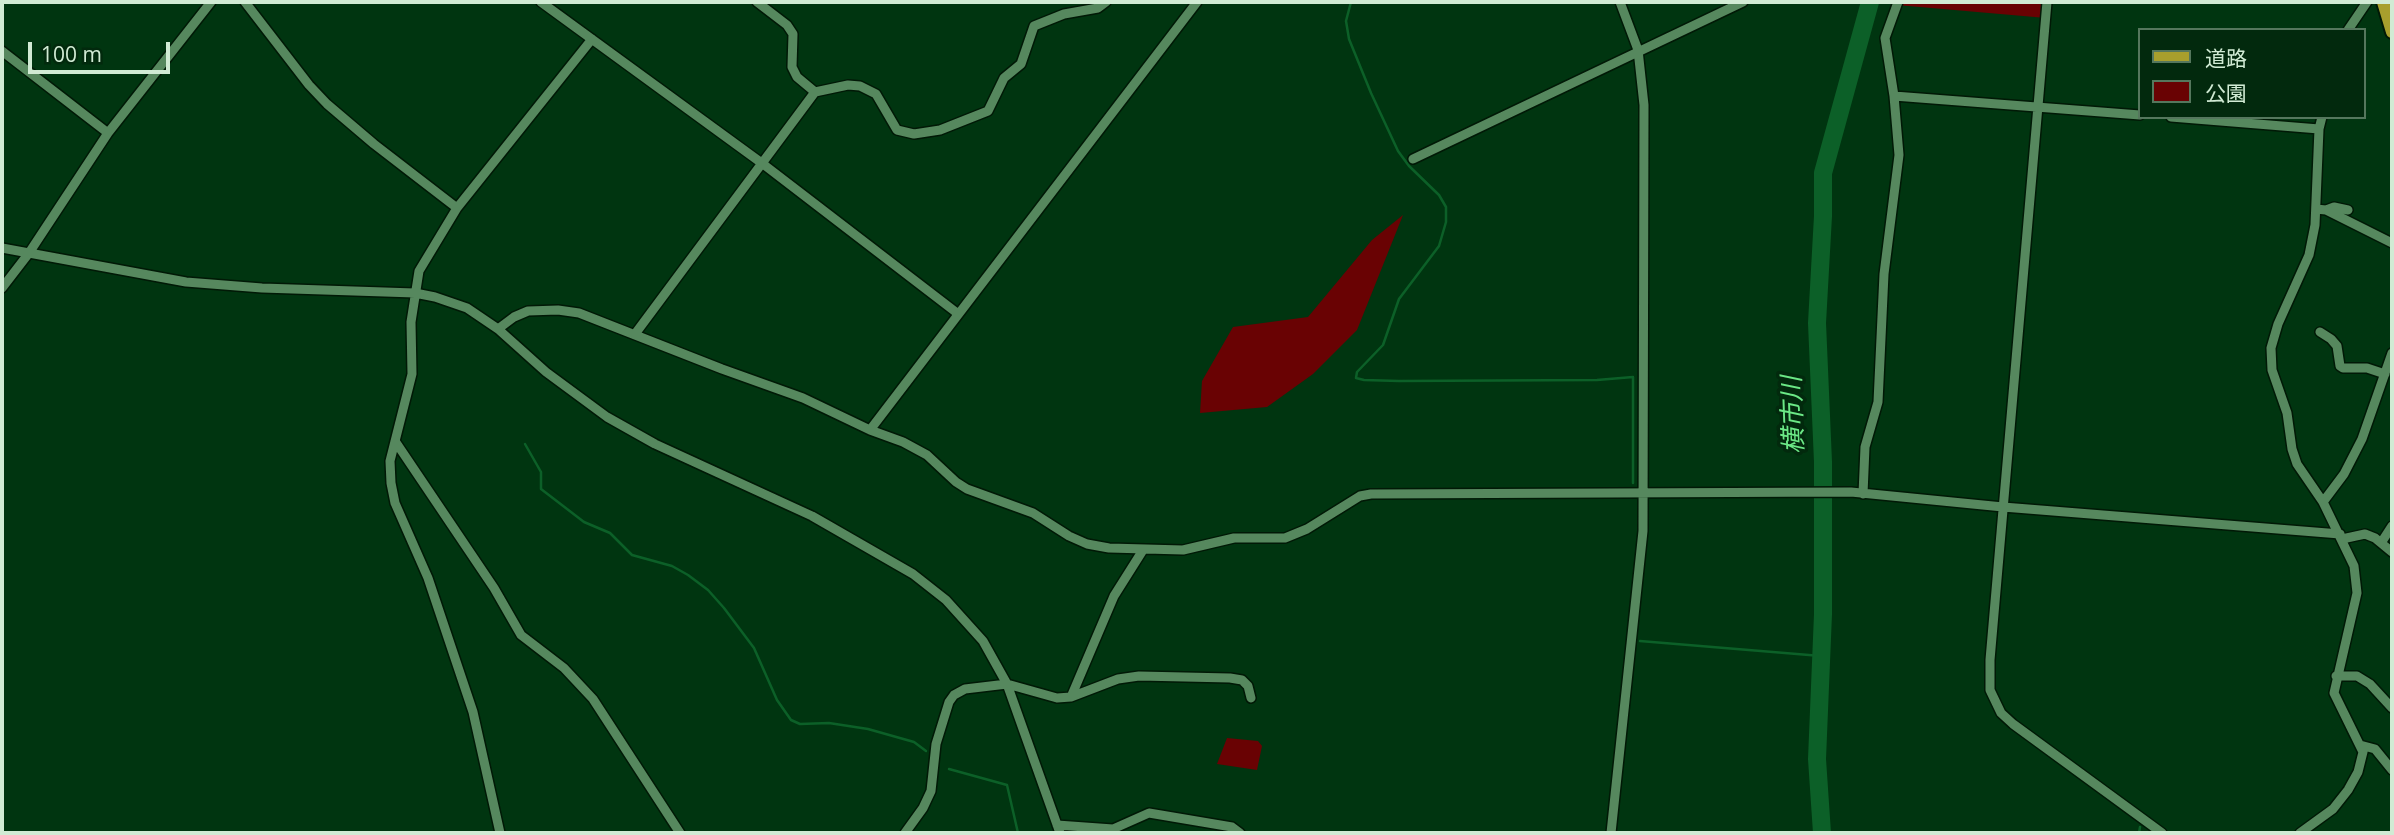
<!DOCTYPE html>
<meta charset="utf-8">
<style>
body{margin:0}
#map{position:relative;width:2394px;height:835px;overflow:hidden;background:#003510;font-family:"Open Sans","Noto Sans JP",sans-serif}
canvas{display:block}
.frame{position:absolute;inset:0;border:4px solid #d1ebd4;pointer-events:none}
.legend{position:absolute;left:2138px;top:28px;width:228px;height:91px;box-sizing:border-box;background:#02290d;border:2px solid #55775d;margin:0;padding:9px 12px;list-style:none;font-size:21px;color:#d1ebd4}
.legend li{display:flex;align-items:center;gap:14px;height:35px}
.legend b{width:35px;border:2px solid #55775d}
.scale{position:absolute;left:28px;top:42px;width:142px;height:32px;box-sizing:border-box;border:4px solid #d1ebd4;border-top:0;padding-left:9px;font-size:21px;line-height:24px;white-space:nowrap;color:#d1ebd4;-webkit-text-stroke:5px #02290d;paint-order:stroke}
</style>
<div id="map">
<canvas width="2394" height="835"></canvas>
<div class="frame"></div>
<ul class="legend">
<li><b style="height:9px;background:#a89f2d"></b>道路</li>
<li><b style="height:19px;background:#690203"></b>公園</li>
</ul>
<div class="scale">100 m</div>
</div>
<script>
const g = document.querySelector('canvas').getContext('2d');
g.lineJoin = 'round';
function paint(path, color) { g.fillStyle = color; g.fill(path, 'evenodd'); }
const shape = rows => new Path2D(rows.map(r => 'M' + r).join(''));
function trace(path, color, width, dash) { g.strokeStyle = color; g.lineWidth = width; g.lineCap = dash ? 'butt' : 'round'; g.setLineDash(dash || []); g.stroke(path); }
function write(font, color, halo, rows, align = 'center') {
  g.font = font + ' "Open Sans","Noto Sans JP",sans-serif'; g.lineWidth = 7; g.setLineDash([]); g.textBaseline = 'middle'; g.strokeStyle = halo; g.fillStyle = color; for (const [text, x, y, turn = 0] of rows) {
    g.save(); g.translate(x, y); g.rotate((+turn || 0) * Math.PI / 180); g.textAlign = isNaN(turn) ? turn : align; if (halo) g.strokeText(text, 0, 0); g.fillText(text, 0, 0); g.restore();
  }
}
paint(shape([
 [1898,2,2047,2,2046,18,1897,5],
 [1403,215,1357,330,1313,374,1267,407,1200,413,1202,381,1233,327,1308,317,1372,240],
 [1227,738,1258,741,1262,746,1257,770,1217,764]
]), '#690203');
trace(shape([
 [1351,2,1346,21,1349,39,1371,93,1398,151,1409,166,1439,195,1446,207,1446,222,1439,246,1399,299,1383,345,1357,372,1356,378,1364,380,1399,381,1597,380,1633,377,1633,483],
 [525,444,541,472,541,489,584,522,610,533,632,555,672,566,688,575,708,590,724,608,754,648,777,700,791,720,800,724,829,723,868,729,914,742,926,751],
 [1640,641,1821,656],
 [949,769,1007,785,1018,833],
 [2139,833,2140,827]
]), '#0c6028', 2.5);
trace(shape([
 [1822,833,1817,759,1823,614,1823,462,1817,323,1823,216,1823,173,1870,2]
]), '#0c6028', 18);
const minor = shape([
 [245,2,309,85,327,104,374,144,457,208],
 [541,2,763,164,957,313],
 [757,2,787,25,793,34,792,67,797,77,815,92],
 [2047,2,1990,660,1990,690,2001,713,2013,724,2162,833],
 [2348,30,2367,2],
 [2,51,108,133],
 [1894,96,2140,115],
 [2171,117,2319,129],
 [1413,159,1743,2],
 [2316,209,2326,210,2392,243],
 [2326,210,2334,207,2348,210],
 [2,248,186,282,262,288,415,293,435,297,467,308,498,329,546,372,607,417,655,444,812,516,913,574,946,600,983,641,1007,684,1060,833],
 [2,288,29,253,108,133,211,2],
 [498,329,514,317,528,311,558,310,579,313,722,369,803,398,870,430,903,442,927,455,956,482,967,489,1033,513,1069,536,1087,544,1109,548,1183,550,1234,538,1285,538,1307,529,1360,496,1371,494,1851,492,2003,507,2340,534],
 [2320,332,2331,339,2337,346,2340,366,2343,368,2367,368,2385,374],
 [635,334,815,92,848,85,860,86,876,94,897,130,914,134,940,130,988,111,1004,78,1021,64,1034,26,1064,14,1098,8,1106,2],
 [870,430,1197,2],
 [395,441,494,588,521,635,564,668,593,699,680,833],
 [1863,494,1865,447,1878,402,1884,274,1899,155,1894,96,1885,38,1898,2],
 [2323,502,2344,474,2362,439,2392,353],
 [2342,539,2365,534,2375,538,2392,552],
 [2381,543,2392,526],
 [2336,676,2357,676,2370,684,2392,708],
 [1071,697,1114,596,1143,550],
 [2360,745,2375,749,2392,770],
 [1057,825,1113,829,1149,813,1232,827,1240,833],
 [500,833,473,712,428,578,395,503,391,483,390,461,412,374,411,322,419,271,457,208,592,39],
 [905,833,923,808,931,791,936,744,949,702,954,695,965,689,1007,684,1057,698,1071,697,1118,679,1139,676,1230,678,1242,680,1248,686,1251,698],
 [1611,833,1643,531,1644,105,1638,50,1620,2],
 [2300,833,2333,809,2348,790,2358,772,2363,752,2334,693,2357,593,2354,566,2323,502,2297,464,2292,449,2287,413,2272,370,2271,348,2278,324,2309,255,2315,225,2319,129,2322,117]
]);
const major = shape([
 [2383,2,2392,32]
]);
trace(minor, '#011906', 12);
trace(major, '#011906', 16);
trace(minor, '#56885e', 9);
trace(major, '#a89f2d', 12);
write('italic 26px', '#6be886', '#02290d', [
 ["横市川",1794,415,-92]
]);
</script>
